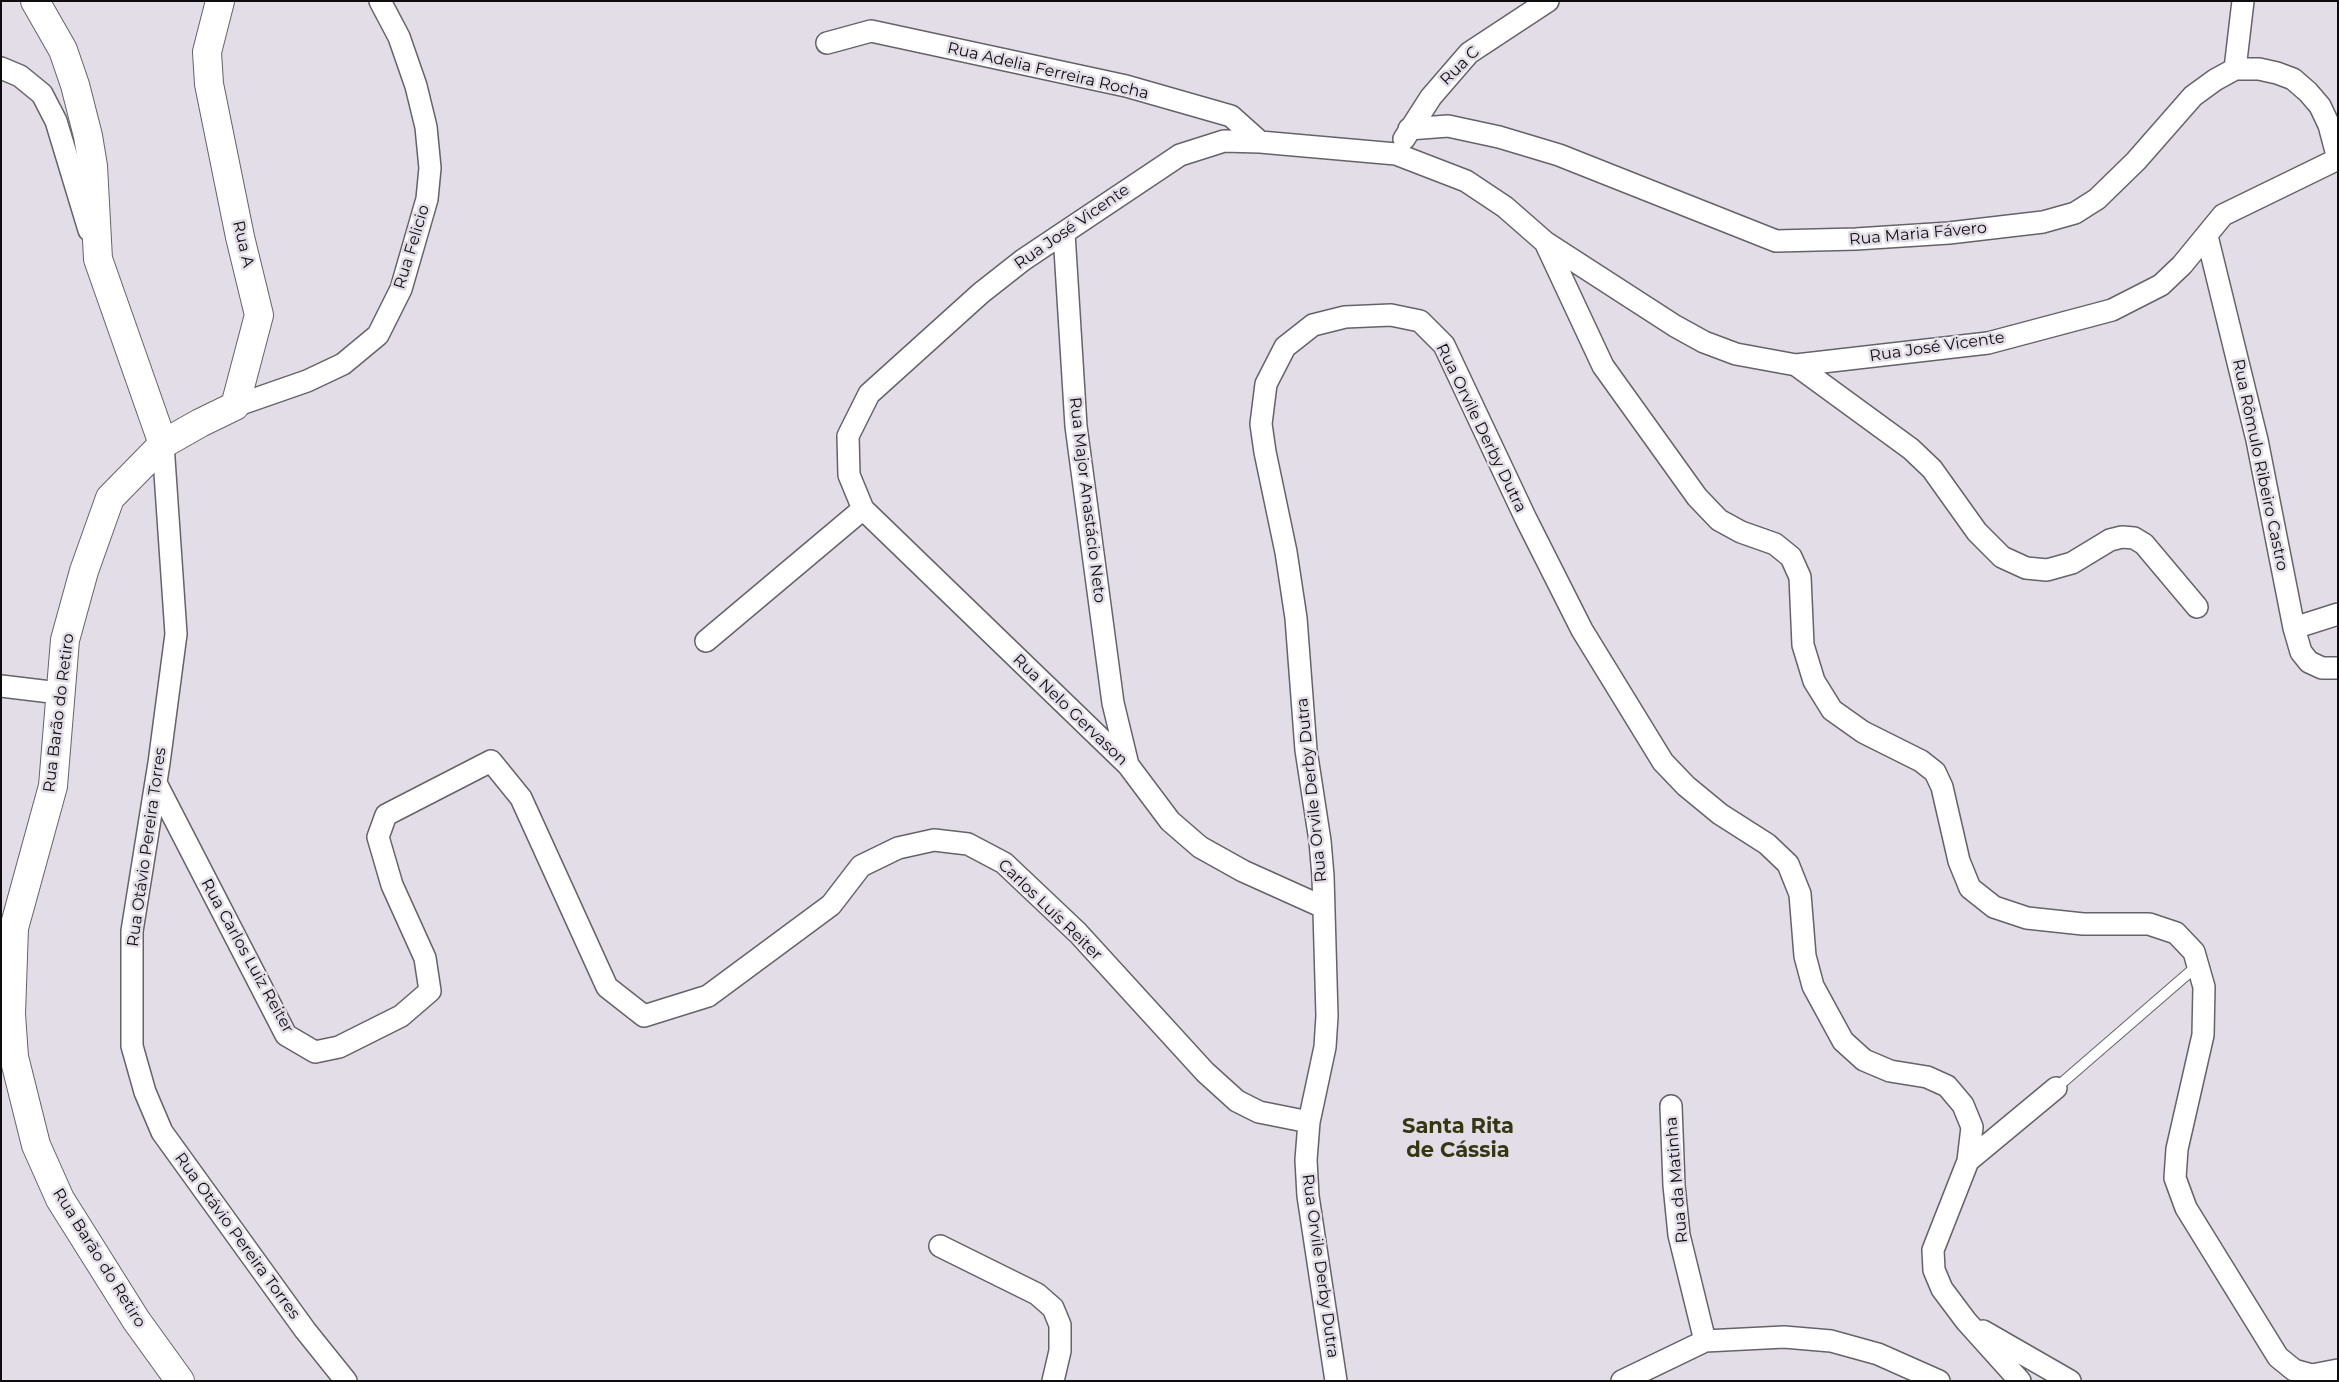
<!DOCTYPE html>
<meta charset="utf-8">
<style>
body{margin:0}
#map{position:relative;width:2339px;height:1382px;overflow:hidden;background:#e2dde7;font-family:Montserrat,sans-serif}
canvas{display:block}
.frame{position:absolute;inset:0;border:2px solid #0e0c0f;pointer-events:none}
</style>
<div id="map">
<canvas width="2339" height="1382"></canvas>
<div class="frame"></div>
</div>
<script>
const g = document.querySelector('canvas').getContext('2d');
g.lineJoin = 'round';
const shape = rows => new Path2D(rows.map(r => 'M' + r).join(''));
function trace(path, color, width, dash) { g.strokeStyle = color; g.lineWidth = width; g.lineCap = dash ? 'butt' : 'round'; g.setLineDash(dash || []); g.stroke(path); }
function write(font, color, halo, rows, align = 'center') {
  g.font = font + ' Montserrat,sans-serif'; g.lineWidth = 5; g.setLineDash([]); g.textBaseline = 'middle'; g.strokeStyle = halo; g.fillStyle = color; for (const [text, x, y, turn = 0] of rows) {
    g.save(); g.translate(x, y); g.rotate((+turn || 0) * Math.PI / 180); g.textAlign = isNaN(turn) ? turn : align; if (halo) g.strokeText(text, 0, 0); g.fillText(text, 0, 0); g.restore();
  }
}
const lane = shape([
 [2056,1088,2198,965]
]);
const street = shape([
 [827,43,871,31,1126,86,1231,116,1260,142],
 [1,68,20,76,42,94,56,121,89,230],
 [2235,69,2243,1],
 [1409,129,1448,126,1499,137,1559,155,1776,241,1856,239,1949,233,2043,222,2075,213,2097,199,2136,161,2193,96,2215,80,2235,69,2259,69,2277,73,2293,79,2308,92,2320,106,2329,125,2338,159],
 [1404,139,1431,97,1469,53,1548,1],
 [1064,233,1076,426,1113,703,1128,765],
 [2207,236,2257,440,2294,628,2301,652,2309,662,2322,668,2338,668],
 [1545,242,1675,326,1704,342,1736,354,1796,365,1988,343,2112,310,2161,285,2182,265,2223,215,2338,159],
 [1796,365,1911,449,1932,469,1977,532,2002,557,2026,568,2047,570,2072,563,2110,540,2122,537,2134,538,2144,544,2197,607],
 [235,406,307,381,343,364,378,335,401,289,427,199,430,168,426,127,416,86,399,37,380,1],
 [163,444,176,634,159,763,132,931,132,1046,145,1092,162,1132,305,1330,346,1381],
 [2294,628,2338,614],
 [706,641,863,509],
 [1,686,59,693],
 [156,783,286,1035,315,1052,339,1047,401,1016,430,991,425,958,392,885,378,837,386,815,491,761,521,798,607,987,644,1016,708,996,831,905,861,866,898,848,934,840,968,844,1004,863,1078,933,1205,1072,1237,1101,1259,1112,1309,1122],
 [1323,907,1243,871,1200,847,1170,821,1128,765,863,509,849,475,848,436,869,394,981,293,1023,260,1180,155,1224,141,1260,142,1396,154,1466,181,1505,207,1545,242,1603,366,1697,497,1719,520,1741,532,1775,544,1791,557,1800,577,1803,645,1814,681,1832,710,1863,732,1921,761,1935,772,1942,787,1959,861,1970,888,1994,907,2027,918,2083,924,2149,924,2176,933,2194,952,2204,987,2203,1035,2177,1149,2175,1178,2186,1208,2278,1357,2294,1370,2312,1375,2338,1370],
 [1671,1106,1674,1185,1679,1235,1705,1341],
 [1968,1161,2056,1088],
 [940,1246,1037,1294,1053,1308,1060,1325,1060,1351,1053,1381],
 [1983,1331,2070,1381],
 [1336,1381,1308,1196,1306,1160,1309,1122,1325,1047,1327,1016,1323,876,1320,841,1306,750,1296,618,1286,552,1265,452,1261,424,1266,384,1285,347,1313,325,1345,317,1391,315,1420,321,1444,345,1526,519,1582,630,1663,762,1686,786,1720,814,1767,844,1788,864,1800,894,1805,956,1813,986,1843,1041,1864,1060,1890,1071,1927,1077,1947,1086,1963,1105,1972,1127,1968,1161,1933,1250,1934,1270,1942,1289,1966,1321,2020,1381],
 [1622,1381,1705,1341,1784,1337,1831,1341,1878,1354,1939,1381]
]);
const secondary = shape([
 [35,1,63,50,75,85,88,136,93,166,98,259,163,444],
 [180,1381,136,1320,60,1199,36,1145,14,1057,11,1014,14,928,53,786,65,640,84,571,110,498,163,444,200,423,235,406,259,315,240,237,209,84,207,52,220,1]
]);
trace(lane, '#66626a', 12);
trace(street, '#66626a', 24);
trace(secondary, '#66626a', 30);
trace(lane, '#fff', 10);
trace(street, '#fff', 21);
trace(secondary, '#fff', 28);
write('16px', '#0e0c0f', '#e2dde7', [
 ["Rua C",1460,66,-45],
 ["Rua Adelia Ferreira Rocha",1048,71,13],
 ["Rua José Vicente",1072,227,-35],
 ["Rua Maria Fávero",1918,234,-5],
 ["Rua A",243,244,77],
 ["Rua Felicio",412,247,-73],
 ["Rua José Vicente",1937,347,-8],
 ["Rua Orvile Derby Dutra",1481,428,64],
 ["Rua Rômulo Ribeiro Castro",2260,465,78],
 ["Rua Major Anastácio Neto",1087,500,83],
 ["Rua Nelo Gervason",1070,710,44],
 ["Rua Barão do Retiro",59,713,-83],
 ["Rua Orvile Derby Dutra",1312,790,-96],
 ["Rua Otávio Pereira Torres",147,847,-82],
 ["Carlos Luís Reiter",1050,910,44],
 ["Rua Carlos Luiz Reiter",247,956,61],
 ["Rua da Matinha",1677,1180,-95],
 ["Rua Otávio Pereira Torres",237,1236,54],
 ["Rua Barão do Retiro",99,1258,58],
 ["Rua Orvile Derby Dutra",1320,1266,82]
]);
write('bold 21px', '#333810', '#e2dde7', [
 ["Santa Rita",1458,1127],
 ["de Cássia",1458,1151]
]);
</script>
